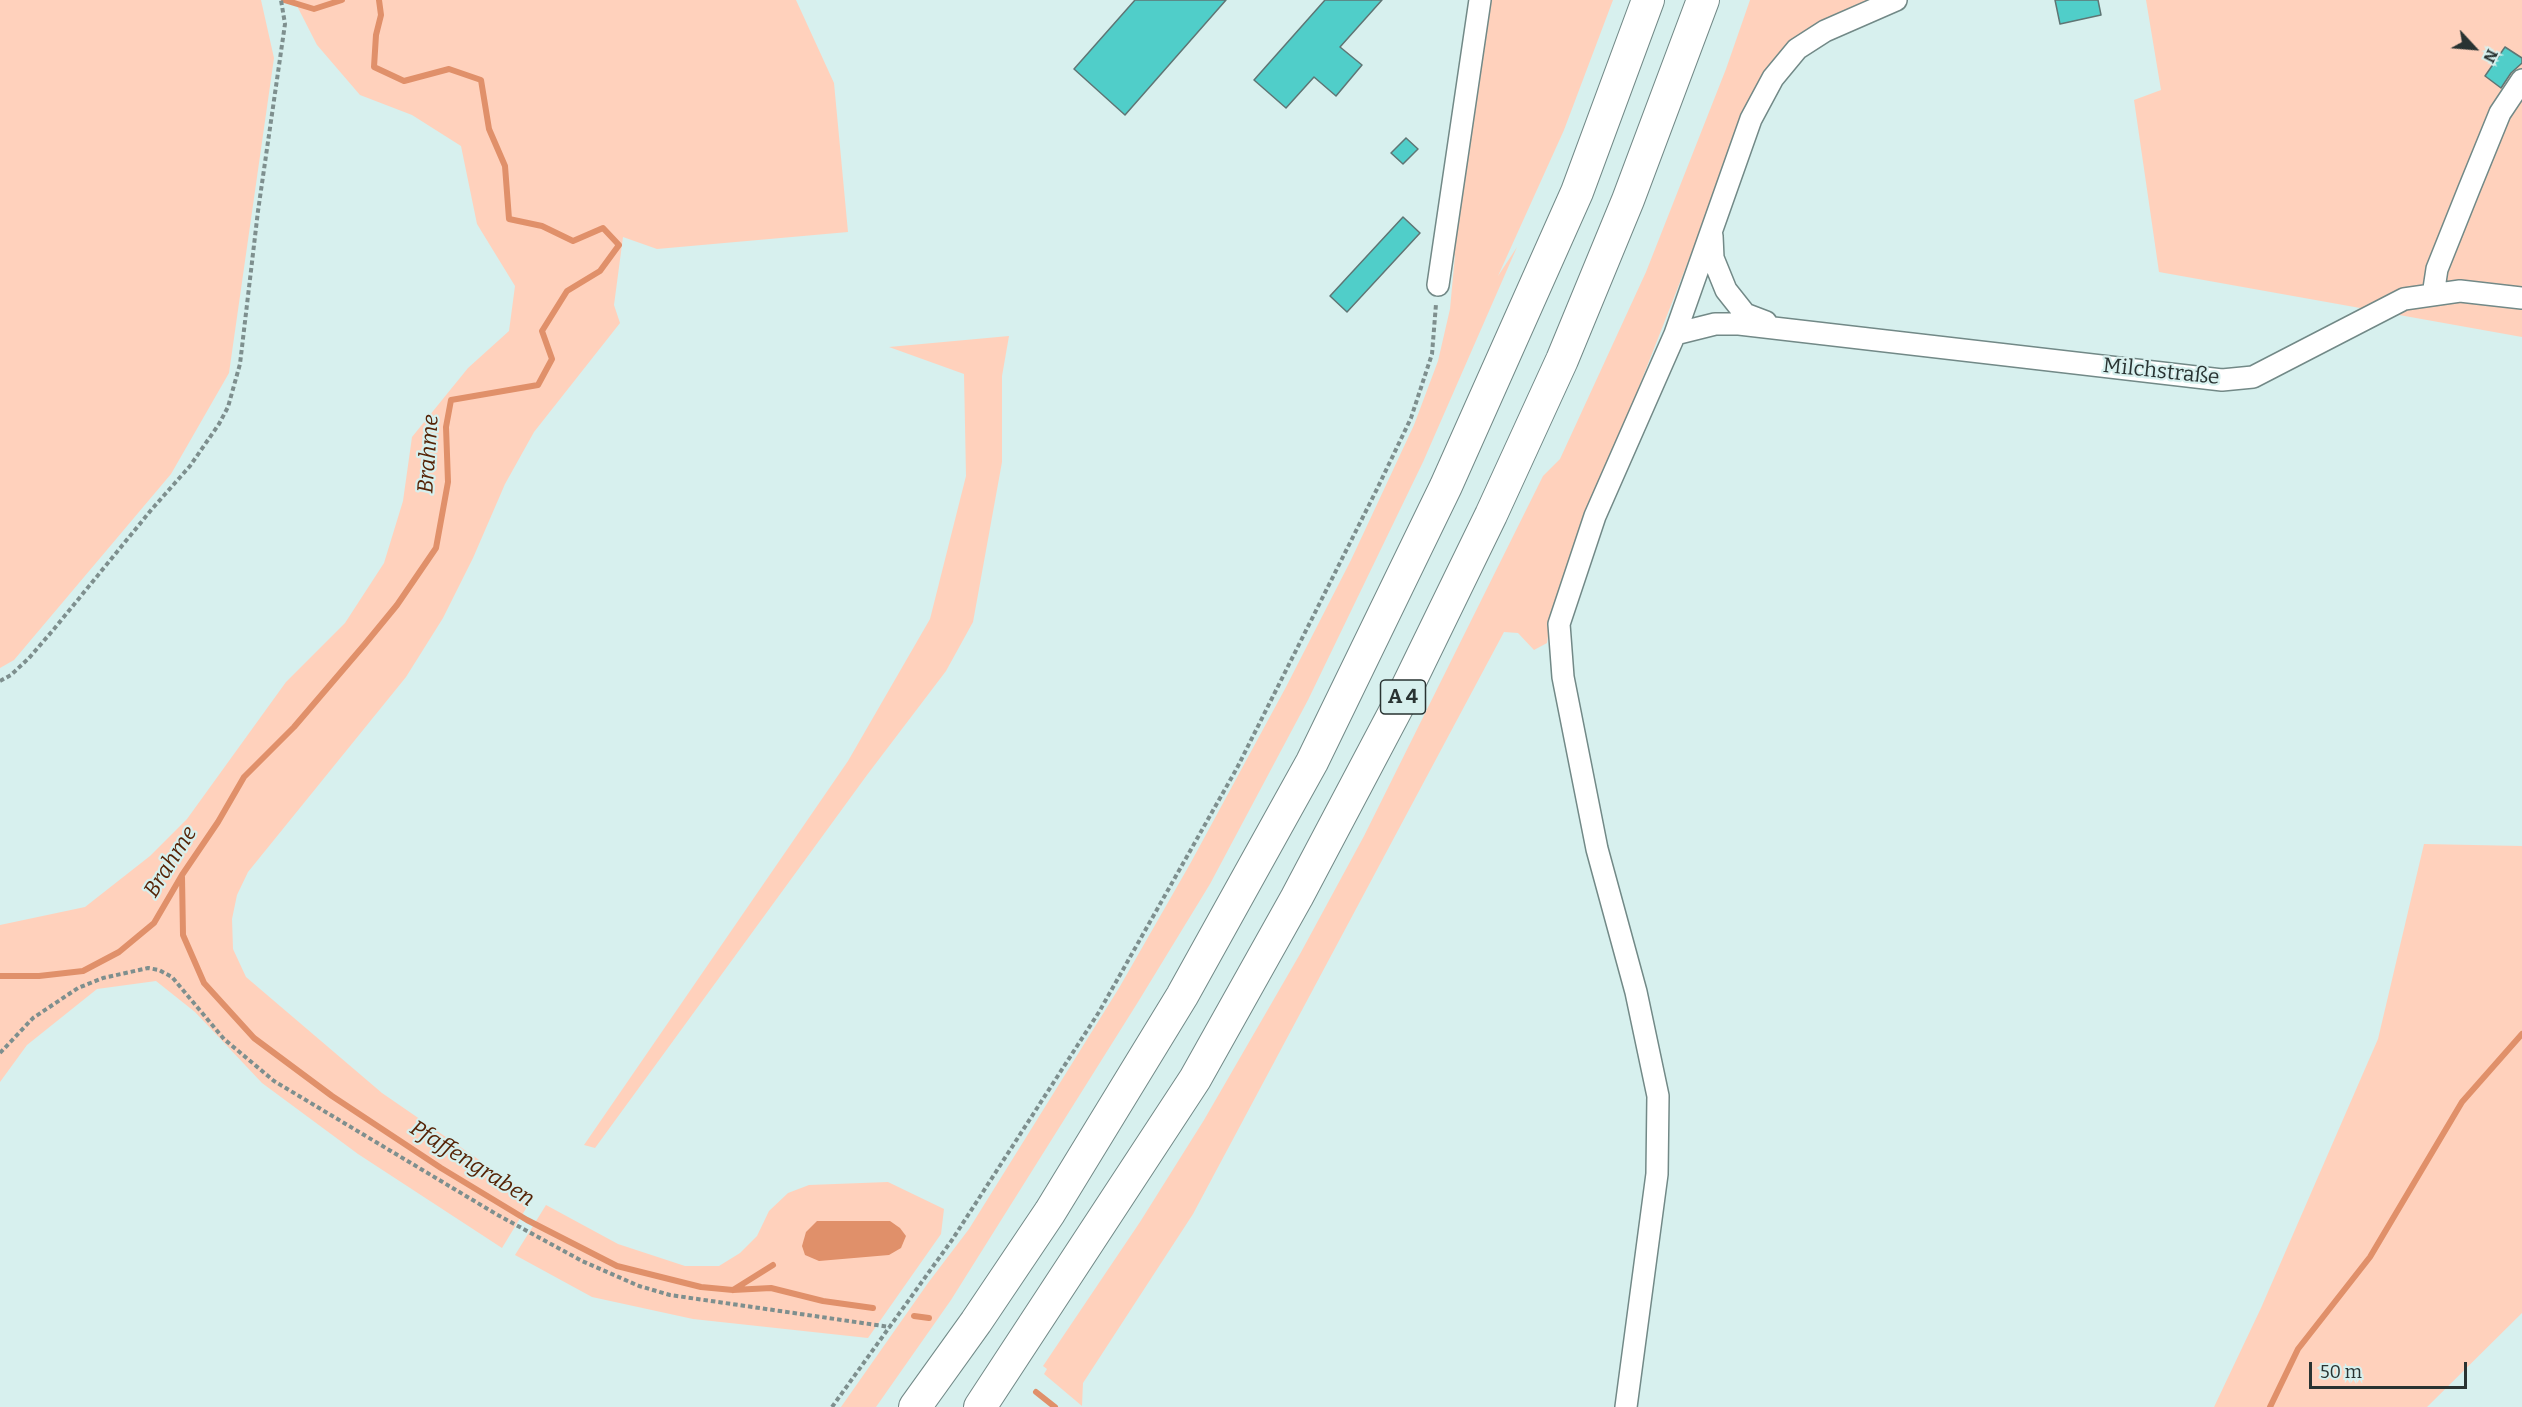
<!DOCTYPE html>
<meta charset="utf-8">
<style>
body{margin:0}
#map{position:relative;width:2522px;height:1407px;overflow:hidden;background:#d7f0ee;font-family:Bitter,serif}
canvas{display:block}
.north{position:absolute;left:2444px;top:18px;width:60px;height:60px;-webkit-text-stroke:4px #d7f0ee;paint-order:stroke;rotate:116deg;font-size:16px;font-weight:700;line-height:24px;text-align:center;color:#293332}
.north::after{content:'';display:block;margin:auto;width:21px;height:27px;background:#293332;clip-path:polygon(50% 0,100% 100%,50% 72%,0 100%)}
.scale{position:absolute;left:2309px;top:1362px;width:158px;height:27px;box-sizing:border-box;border:3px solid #293332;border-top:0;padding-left:8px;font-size:18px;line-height:21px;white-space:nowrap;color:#293332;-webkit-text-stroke:4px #d7f0ee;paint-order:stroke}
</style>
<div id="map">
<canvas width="2522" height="1407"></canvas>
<div class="north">N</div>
<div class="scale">50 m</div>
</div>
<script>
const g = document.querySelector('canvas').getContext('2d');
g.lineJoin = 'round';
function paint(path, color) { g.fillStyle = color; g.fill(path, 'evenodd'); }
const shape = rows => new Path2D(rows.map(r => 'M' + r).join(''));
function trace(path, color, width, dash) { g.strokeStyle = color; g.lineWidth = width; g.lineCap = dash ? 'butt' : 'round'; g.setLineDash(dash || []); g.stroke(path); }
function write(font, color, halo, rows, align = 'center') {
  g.font = font + ' Bitter,serif'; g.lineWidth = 4.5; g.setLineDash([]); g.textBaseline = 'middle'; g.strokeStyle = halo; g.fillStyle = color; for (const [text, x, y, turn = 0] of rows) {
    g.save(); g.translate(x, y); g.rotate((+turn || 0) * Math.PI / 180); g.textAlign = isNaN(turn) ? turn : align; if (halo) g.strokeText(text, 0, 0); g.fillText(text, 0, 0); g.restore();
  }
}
paint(shape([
 [0,0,261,0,274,58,229,373,171,474,14,660,0,668],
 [294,0,796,0,834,83,848,232,657,249,623,237,614,305,620,323,534,432,505,484,473,558,443,618,406,677,248,872,237,895,232,919,233,949,246,977,382,1093,533,1197,502,1248,358,1154,262,1083,195,1012,156,981,97,989,27,1045,0,1082,0,925,85,907,150,856,187,819,286,682,345,623,384,563,403,501,412,437,468,368,509,331,515,286,477,224,461,146,412,115,360,95,317,45],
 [1488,0,1613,0,1564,130,1498,276,1517,247,1423,462,1308,700,1210,884,1138,1002,951,1300,876,1407,841,1407,928,1283,969,1229,1119,988,1190,864,1286,687,1351,560,1414,425,1438,361,1450,309,1455,255,1448,260],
 [1750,0,1873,0,1808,30,1775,58,1758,89,1736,139,1628,415,1551,617,1547,643,1534,650,1518,633,1504,632,1193,1214,1083,1383,1082,1406,1044,1374,1047,1369,1043,1366,1140,1222,1204,1120,1300,954,1364,836,1543,476,1560,459,1646,272,1726,69],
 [2146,0,2522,0,2522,337,2159,272,2134,100,2161,90],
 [1009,336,1002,376,1002,462,973,622,946,671,867,775,595,1148,584,1145,848,761,930,619,966,476,964,374,889,347],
 [2424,844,2522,846,2522,1313,2427,1407,2214,1407,2261,1308,2378,1039],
 [888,1182,944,1209,941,1234,868,1338,693,1319,592,1297,515,1255,546,1205,618,1244,685,1266,719,1266,740,1253,757,1236,769,1211,788,1193,809,1185]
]), '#ffd1bc');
paint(shape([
 [817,1221,890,1221,900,1228,906,1236,901,1248,889,1255,819,1261,805,1255,802,1246,806,1232]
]), '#e0906a');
trace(shape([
 [284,0,314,9,342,0],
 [182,877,183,935,204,983,254,1038,332,1096,441,1168,527,1220,617,1266,701,1287,733,1290,771,1288,823,1301,873,1308],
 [0,976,39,976,83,971,119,952,154,923,182,875,218,822,244,777,294,727,365,644,397,605,436,548,448,482,446,427,451,400,538,385,552,359,542,331,567,291,600,271,619,245,603,228,573,241,542,226,509,219,505,166,489,129,481,80,449,69,404,81,374,67,376,35,381,15,379,0],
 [733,1290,773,1265],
 [914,1316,929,1318],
 [1036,1392,1055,1407],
 [2270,1407,2298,1349,2370,1257,2462,1102,2522,1034]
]), '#e0906a', 6);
const building = shape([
 [1135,0,1226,0,1125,115,1074,69,1135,0],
 [1325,0,1382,0,1340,47,1362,65,1336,96,1314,77,1286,108,1254,80,1325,0],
 [2055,0,2098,0,2101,15,2060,24,2055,0],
 [2505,47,2522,58,2522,63,2511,73,2501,88,2485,76,2505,47],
 [1406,138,1418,149,1403,164,1391,153,1406,138],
 [1403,217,1420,233,1347,312,1330,296,1403,217]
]);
paint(building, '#50cec9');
trace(building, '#5f7574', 1.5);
const minor = shape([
 [1712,236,1713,258,1726,290,1745,314,1766,322],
 [1438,285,1480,0],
 [2433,295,2437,269,2469,189,2500,113,2522,80],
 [1675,334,1715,324,1739,324,2222,380,2253,377,2404,299,2460,291,2522,298],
 [1626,1407,1657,1174,1658,1096,1636,992,1597,849,1563,677,1559,624,1595,516,1675,334,1751,119,1773,78,1797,49,1825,31,1896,0]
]);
const highway = shape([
 [915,1407,976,1322,1050,1212,1182,996,1312,762,1446,486,1577,192,1648,0],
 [980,1407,1195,1079,1297,897,1399,704,1491,515,1562,360,1628,200,1703,0]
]);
trace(minor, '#728987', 24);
trace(highway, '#728987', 34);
trace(shape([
 [0,681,11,675,29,658,54,629,152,509,190,466,219,424,228,407,240,364,258,211,285,24,281,0],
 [0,1053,33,1018,78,988,103,978,148,968,159,970,172,977,224,1039,274,1081,496,1214,582,1261,639,1286,670,1295,890,1327],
 [832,1407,952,1240,1099,1012,1237,768,1377,489,1411,418,1432,354,1436,304]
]), '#7e8f8e', 4, [4.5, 3]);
trace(minor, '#fff', 21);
trace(highway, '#fff', 32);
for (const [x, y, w] of [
 [1403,697,45]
]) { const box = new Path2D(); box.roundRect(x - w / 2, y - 17, w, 34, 4.5); g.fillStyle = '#d7f0ee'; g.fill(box); trace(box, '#293332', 1.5); }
write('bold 20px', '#293332', null, [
 ["A 4",1403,697]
]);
write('21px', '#293332', '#d7f0ee', [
 ["Milchstraße",2161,372,6]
]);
write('italic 22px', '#552306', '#d7f0ee', [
 ["Brahme",429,454,-86],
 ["Brahme",171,862,-58],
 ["Pfaffengraben",472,1164,32]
]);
</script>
